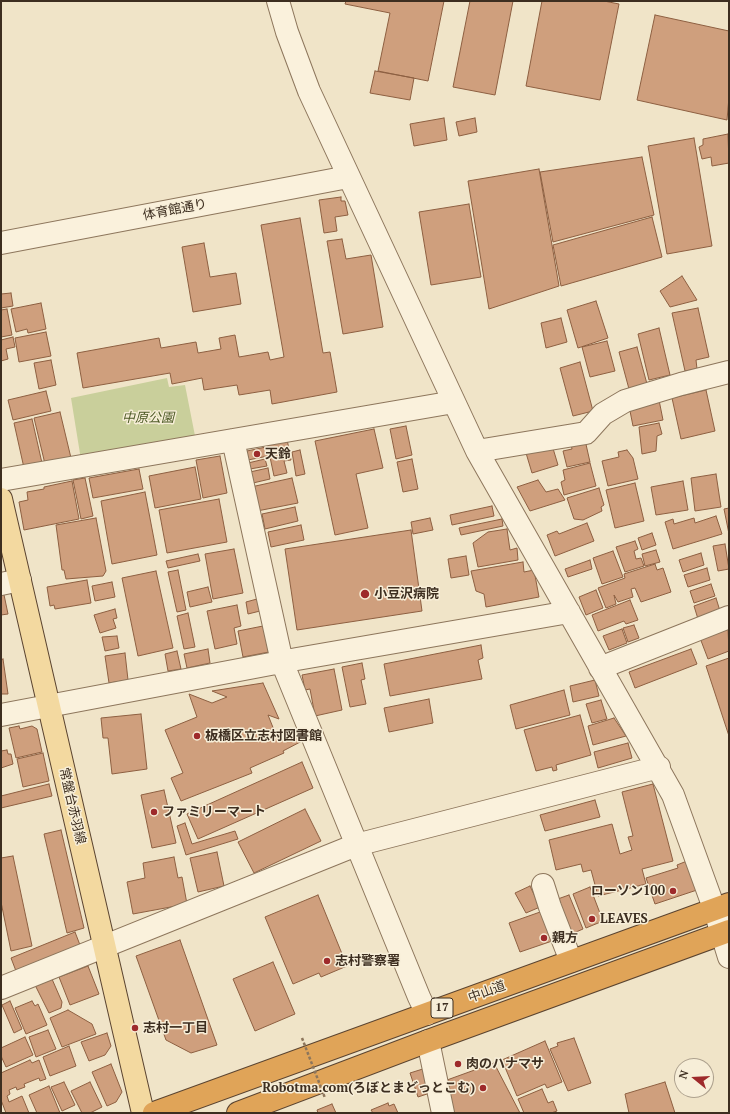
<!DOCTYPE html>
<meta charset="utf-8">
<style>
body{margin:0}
#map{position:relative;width:730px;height:1114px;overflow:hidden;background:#f0e4c8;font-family:"PT Serif",serif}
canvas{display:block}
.frame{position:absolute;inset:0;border:2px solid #3d2e20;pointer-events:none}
.north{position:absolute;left:674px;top:1058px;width:40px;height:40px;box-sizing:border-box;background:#f7eed8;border:1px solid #ada18e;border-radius:50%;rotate:288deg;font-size:11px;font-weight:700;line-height:16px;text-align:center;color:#3d2e20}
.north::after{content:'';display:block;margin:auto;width:14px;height:18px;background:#9e2a2b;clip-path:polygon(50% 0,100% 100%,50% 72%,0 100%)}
</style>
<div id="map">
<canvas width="730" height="1114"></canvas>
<div class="frame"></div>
<div class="north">N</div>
</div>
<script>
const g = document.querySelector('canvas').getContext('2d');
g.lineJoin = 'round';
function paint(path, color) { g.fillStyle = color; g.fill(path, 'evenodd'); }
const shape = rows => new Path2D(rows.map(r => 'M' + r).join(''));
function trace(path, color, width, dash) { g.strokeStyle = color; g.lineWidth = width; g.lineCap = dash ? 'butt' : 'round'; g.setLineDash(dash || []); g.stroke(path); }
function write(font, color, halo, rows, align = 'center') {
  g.font = font + ' "PT Serif","Noto Sans JP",serif'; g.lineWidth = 3; g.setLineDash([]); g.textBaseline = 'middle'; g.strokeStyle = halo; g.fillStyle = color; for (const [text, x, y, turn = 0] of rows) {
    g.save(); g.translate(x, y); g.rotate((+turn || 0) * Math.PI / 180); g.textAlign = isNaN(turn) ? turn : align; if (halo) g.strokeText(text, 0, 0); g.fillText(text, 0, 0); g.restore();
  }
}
paint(shape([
 [167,378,169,387,185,385,197,446,82,466,71,398]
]), '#c9cf9b');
const building = shape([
 [346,1,444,1,428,81,378,71,390,13,345,4,346,1],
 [470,1,513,1,495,95,453,87,470,1],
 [542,1,604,1,619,4,600,100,526,86,542,1],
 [655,15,729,31,729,97,727,120,637,100,655,15],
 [375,71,414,78,410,100,370,93,375,71],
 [444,118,447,140,414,146,410,124,444,118],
 [475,118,477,132,459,136,456,122,475,118],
 [728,134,729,163,712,166,711,157,702,159,699,147,703,145,703,139,728,134],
 [694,138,712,246,667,254,648,146,694,138],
 [642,157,654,215,553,242,540,172,642,157],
 [539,169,559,286,489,309,468,181,539,169],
 [341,197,341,201,345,201,348,215,335,217,337,231,324,233,319,200,341,197],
 [469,204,481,277,431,285,419,212,469,204],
 [652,217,662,257,561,286,553,245,652,217],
 [300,218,323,353,330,352,337,392,272,404,270,390,239,395,237,385,204,390,202,378,172,384,170,373,83,388,77,353,159,338,161,348,196,342,198,353,221,349,219,338,235,335,239,357,268,352,270,360,284,357,261,225,300,218],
 [342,239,346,259,371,255,383,327,343,334,327,241,342,239],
 [204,243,210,277,236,273,241,304,193,312,182,247,204,243],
 [682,276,697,300,670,307,660,291,682,276],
 [11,293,13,306,1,308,1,294,11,293],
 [596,301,608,338,578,348,567,310,596,301],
 [41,303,46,329,28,333,27,329,16,332,11,309,41,303],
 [698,308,709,357,696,360,697,369,685,371,672,313,698,308],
 [7,309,12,335,1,337,1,310,7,309],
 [561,318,567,342,546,348,541,323,561,318],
 [659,328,670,375,649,380,638,334,659,328],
 [46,332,51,356,19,362,15,338,46,332],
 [13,337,15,347,6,349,8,359,1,361,1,340,13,337],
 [607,341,615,371,590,377,582,347,607,341],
 [637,347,647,384,629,389,619,352,637,347],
 [51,360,56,385,39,389,34,363,51,360],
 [580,362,593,411,573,416,560,368,580,362],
 [706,390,715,431,681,439,672,398,706,390],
 [46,391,51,411,13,420,8,400,46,391],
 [659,400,663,420,633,426,629,406,659,400],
 [60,412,71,458,45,464,34,418,60,412],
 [32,419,42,463,24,468,14,423,32,419],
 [659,423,662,434,657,436,656,451,642,454,639,427,659,423],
 [406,426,412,455,396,459,390,429,406,426],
 [374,429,383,468,356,474,368,528,335,535,315,441,374,429],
 [287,439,291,460,284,461,287,473,274,476,267,443,287,439],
 [585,440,590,462,567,467,563,451,572,449,571,444,585,440],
 [552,445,558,465,532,473,526,453,552,445],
 [266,447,268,456,248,460,247,451,266,447],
 [300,450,305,474,296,476,292,452,300,450],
 [627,450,633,458,638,479,608,486,602,461,619,457,618,452,627,450],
 [220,456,227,493,203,498,196,460,220,456],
 [265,459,267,466,250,469,248,463,265,459],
 [412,459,418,489,403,492,397,462,412,459],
 [590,463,596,486,564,495,561,482,565,480,563,470,590,463],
 [195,467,201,499,155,508,149,476,195,467],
 [268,468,270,479,253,483,250,472,268,468],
 [139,469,143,489,93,498,89,478,139,469],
 [716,474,721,507,695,511,691,478,716,474],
 [85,478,93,516,81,519,73,480,85,478],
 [292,478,298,503,257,511,251,487,292,478],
 [538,480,546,492,558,489,565,500,530,511,517,487,538,480],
 [72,481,79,519,24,530,19,502,28,500,27,492,44,489,44,487,72,481],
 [683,481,688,510,656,515,651,487,683,481],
 [635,483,644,521,615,528,606,490,635,483],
 [599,488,604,505,601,507,602,511,583,520,574,519,567,498,599,488],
 [145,492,157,555,112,564,101,501,145,492],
 [219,499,227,542,167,553,159,510,219,499],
 [492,506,494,516,452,525,450,515,492,506],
 [295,507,298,521,265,529,262,514,295,507],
 [729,508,729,534,724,509,729,508],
 [716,516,722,534,673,549,665,522,673,519,674,524,694,518,695,523,716,516],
 [96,518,106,571,103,576,66,579,64,570,62,570,56,525,96,518],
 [430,518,433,530,413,534,411,522,430,518],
 [502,519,503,526,461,535,459,528,502,519],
 [587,523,594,541,555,556,547,535,557,531,559,534,587,523],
 [301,525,304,540,271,547,268,532,301,525],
 [507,529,510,550,517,548,518,560,478,567,473,543,488,532,507,529],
 [411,530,422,611,297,630,285,549,411,530],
 [652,533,656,545,642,550,638,538,652,533],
 [635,541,638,549,634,551,636,559,641,558,644,566,625,572,616,547,635,541],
 [725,544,729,569,718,571,713,546,725,544],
 [234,549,243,593,213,599,205,554,234,549],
 [656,550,660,562,645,566,642,554,656,550],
 [613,551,623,577,602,584,593,558,613,551],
 [701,553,704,565,683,572,679,560,701,553],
 [198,554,200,561,168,568,166,561,198,554],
 [466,556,469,575,451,578,448,559,466,556],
 [590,560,592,569,568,577,565,569,590,560],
 [523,562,524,572,534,570,539,597,486,607,484,594,476,591,471,571,523,562],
 [655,564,657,570,663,568,671,592,641,602,635,588,631,589,633,597,618,602,614,595,616,604,606,608,598,588,625,578,624,574,655,564],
 [707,568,710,580,688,587,684,575,707,568],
 [178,570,186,610,177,612,168,572,178,570],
 [156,571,173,648,138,656,122,578,156,571],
 [87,580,91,603,55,609,54,605,50,606,47,587,87,580],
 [112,582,115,597,95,601,92,586,112,582],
 [711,584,715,596,694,603,690,591,711,584],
 [208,587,212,602,190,607,187,592,208,587],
 [1,590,3,590,8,614,1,615,1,590],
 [596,590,603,608,586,615,579,597,596,590],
 [716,598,720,611,698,619,694,606,716,598],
 [257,599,260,611,248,614,246,602,257,599],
 [630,600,638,620,626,624,624,621,598,631,592,615,630,600],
 [237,605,241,626,234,628,237,644,215,649,207,611,237,605],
 [115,609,117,618,113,619,116,628,100,633,94,615,115,609],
 [188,613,195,647,184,649,177,616,188,613],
 [634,625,639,638,628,642,623,628,634,625],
 [263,626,269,652,243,657,238,631,263,626],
 [728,628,729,651,708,659,700,638,728,628],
 [622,629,627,643,609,650,603,636,622,629],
 [117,636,119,648,105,651,102,637,117,636],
 [481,645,483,658,478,660,482,679,390,696,384,664,481,645],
 [208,649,210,663,187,668,184,654,208,649],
 [691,649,697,664,635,688,629,672,691,649],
 [177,651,181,669,168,671,165,654,177,651],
 [125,653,128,680,109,683,105,656,125,653],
 [729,658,729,736,706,666,729,658],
 [3,659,8,694,1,694,1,660,3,659],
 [362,663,365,679,361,680,366,704,350,707,342,667,362,663],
 [334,669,342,710,315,716,310,689,305,690,302,675,334,669],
 [595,680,599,696,573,702,570,686,595,680],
 [263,683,279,719,268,715,274,730,302,741,283,751,284,753,250,768,252,773,181,801,171,778,183,773,165,730,197,717,189,694,212,703,227,697,212,691,263,683],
 [564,690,570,715,516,729,510,705,564,690],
 [429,699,433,723,389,732,384,708,429,699],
 [601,700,607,719,592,723,586,704,601,700],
 [141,714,147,769,112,774,108,738,103,738,101,718,141,714],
 [580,715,591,755,556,765,557,770,553,771,552,767,536,771,524,730,580,715],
 [614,718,626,736,593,745,588,726,614,718],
 [19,726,20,729,32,726,37,729,42,752,16,758,9,728,19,726],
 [628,743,632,758,598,768,594,752,628,743],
 [7,750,8,754,11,754,13,764,1,768,1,751,7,750],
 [43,753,49,781,23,787,17,759,43,753],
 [302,762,313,788,198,839,187,814,302,762],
 [49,784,52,796,1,808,1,796,49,784],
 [653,784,673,861,642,869,646,884,598,896,591,870,583,872,581,864,556,870,549,840,612,824,620,854,632,850,628,837,633,836,622,792,653,784],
 [164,790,176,843,152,848,141,795,164,790],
 [595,800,600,817,545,831,540,815,595,800],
 [305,809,321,841,254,873,238,842,305,809],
 [185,823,192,844,235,831,238,839,186,855,177,826,185,823],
 [61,830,84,928,67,933,44,834,61,830],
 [217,852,224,886,198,892,190,858,217,852],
 [13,856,32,946,11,951,1,902,1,858,13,856],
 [174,857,178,878,182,877,187,904,133,914,127,882,145,878,143,863,174,857],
 [687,861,697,890,655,904,646,878,678,868,677,865,687,861],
 [530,886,540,907,526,913,515,893,530,886],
 [590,887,603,921,586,928,573,894,590,887],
 [318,895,347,966,321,977,319,973,293,984,265,917,318,895],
 [569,895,583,929,569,935,555,900,569,895],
 [543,911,555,940,520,952,509,923,543,911],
 [75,932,80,945,16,971,11,958,75,932],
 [180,940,217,1045,191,1053,166,1040,136,956,180,940],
 [273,962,295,1014,255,1031,233,979,273,962],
 [88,966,99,994,70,1005,59,977,88,966],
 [52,979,62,1002,61,1008,49,1013,35,985,52,979],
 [10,1001,22,1029,14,1033,2,1005,10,1001],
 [32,1001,35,1006,38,1004,47,1025,26,1034,15,1008,32,1001],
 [68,1010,92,1024,96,1034,62,1047,50,1018,68,1010],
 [48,1030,56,1049,36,1057,29,1037,48,1030],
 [107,1033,111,1046,105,1055,89,1061,81,1042,107,1033],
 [25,1037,33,1055,6,1067,1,1056,1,1048,25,1037],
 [574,1038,591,1083,568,1091,550,1049,558,1046,557,1043,574,1038],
 [545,1041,562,1082,547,1088,545,1084,517,1096,502,1060,545,1041],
 [69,1046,76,1066,50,1076,43,1057,69,1046],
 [30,1060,32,1063,39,1060,46,1079,40,1081,39,1078,24,1084,25,1087,17,1090,16,1087,9,1090,10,1094,7,1096,9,1102,22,1096,29,1113,6,1113,1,1100,1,1073,30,1060],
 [494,1063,520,1113,454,1113,447,1080,494,1063],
 [111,1064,122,1092,116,1102,107,1106,92,1072,111,1064],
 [426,1068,433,1092,418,1097,410,1073,426,1068],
 [64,1082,75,1105,62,1111,51,1087,64,1082],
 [90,1082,102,1107,90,1113,82,1113,71,1091,90,1082],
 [665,1082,675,1113,629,1113,625,1094,665,1082],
 [49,1086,60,1113,37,1113,29,1095,49,1086],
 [542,1089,548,1103,553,1101,557,1111,551,1113,524,1113,518,1099,542,1089],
 [388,1103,389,1106,394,1104,398,1113,373,1113,371,1110,388,1103],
 [332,1104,336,1113,318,1113,317,1110,332,1104]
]);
paint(building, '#cf9f7d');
trace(building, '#8d5f41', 1);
const minor = shape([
 [278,1,287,32,309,91,477,451,673,795,714,908,729,957],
 [1,243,348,177],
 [233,440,282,662,419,997,427,1014],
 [477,451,586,433,603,414,625,401,681,384,729,372],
 [1,480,454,402],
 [1,584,20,580],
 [600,668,729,617],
 [1,715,297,659,569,612],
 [543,885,550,907,571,961],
 [1,988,356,845,659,767],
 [428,1041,443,1113]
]);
const major = shape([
 [1,499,143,1113]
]);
const highway = shape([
 [154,1113,729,904],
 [238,1113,428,1041,729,931]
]);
trace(minor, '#8d765c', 24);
trace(major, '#5b4430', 24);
trace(highway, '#5b4430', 24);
trace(minor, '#faf1dc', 22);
trace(major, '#f3d9a0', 22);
trace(highway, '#e0a458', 22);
trace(shape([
 [302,1038,325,1098]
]), '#8d765c', 2.5, [3, 2]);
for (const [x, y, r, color] of [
 [257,454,4,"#9e2a2b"],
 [365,594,5,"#9e2a2b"],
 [197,736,4,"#9e2a2b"],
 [154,812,4,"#9e2a2b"],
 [673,891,4,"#9e2a2b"],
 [592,919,4,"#9e2a2b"],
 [544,938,4,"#9e2a2b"],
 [327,961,4,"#9e2a2b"],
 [135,1028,4,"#9e2a2b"],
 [458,1064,4,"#9e2a2b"],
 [483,1088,4,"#9e2a2b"]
]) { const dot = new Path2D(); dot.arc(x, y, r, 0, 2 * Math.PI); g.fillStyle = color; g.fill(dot); trace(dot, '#f7eed8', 1.5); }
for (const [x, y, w] of [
 [442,1008,22]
]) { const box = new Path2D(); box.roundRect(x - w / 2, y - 10, w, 20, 3); g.fillStyle = '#f7eed8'; g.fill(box); trace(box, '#3d2e20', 1); }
write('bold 12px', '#3d2e20', null, [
 ["17",442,1008]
]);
write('13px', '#3d2e20', '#f7eed8', [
 ["体育館通り",175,210,-11],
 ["常盤台赤羽線",72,806,77],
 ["中山道",487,992,-20]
]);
write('italic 13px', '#4d5a26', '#f7eed8', [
 ["中原公園",148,418]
]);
write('bold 13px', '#3d2e20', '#f7eed8', [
 ["天鈴",265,454],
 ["小豆沢病院",374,594],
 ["板橋区立志村図書館",205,736],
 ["ファミリーマート",162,812],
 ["ローソン100",665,891,"right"],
 ["LEAVES",600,919],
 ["親方",552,938],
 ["志村警察署",335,961],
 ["志村一丁目",143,1028],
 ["肉のハナマサ",466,1064],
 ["Robotma.com(ろぼとまどっとこむ)",475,1088,"right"]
], 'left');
</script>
